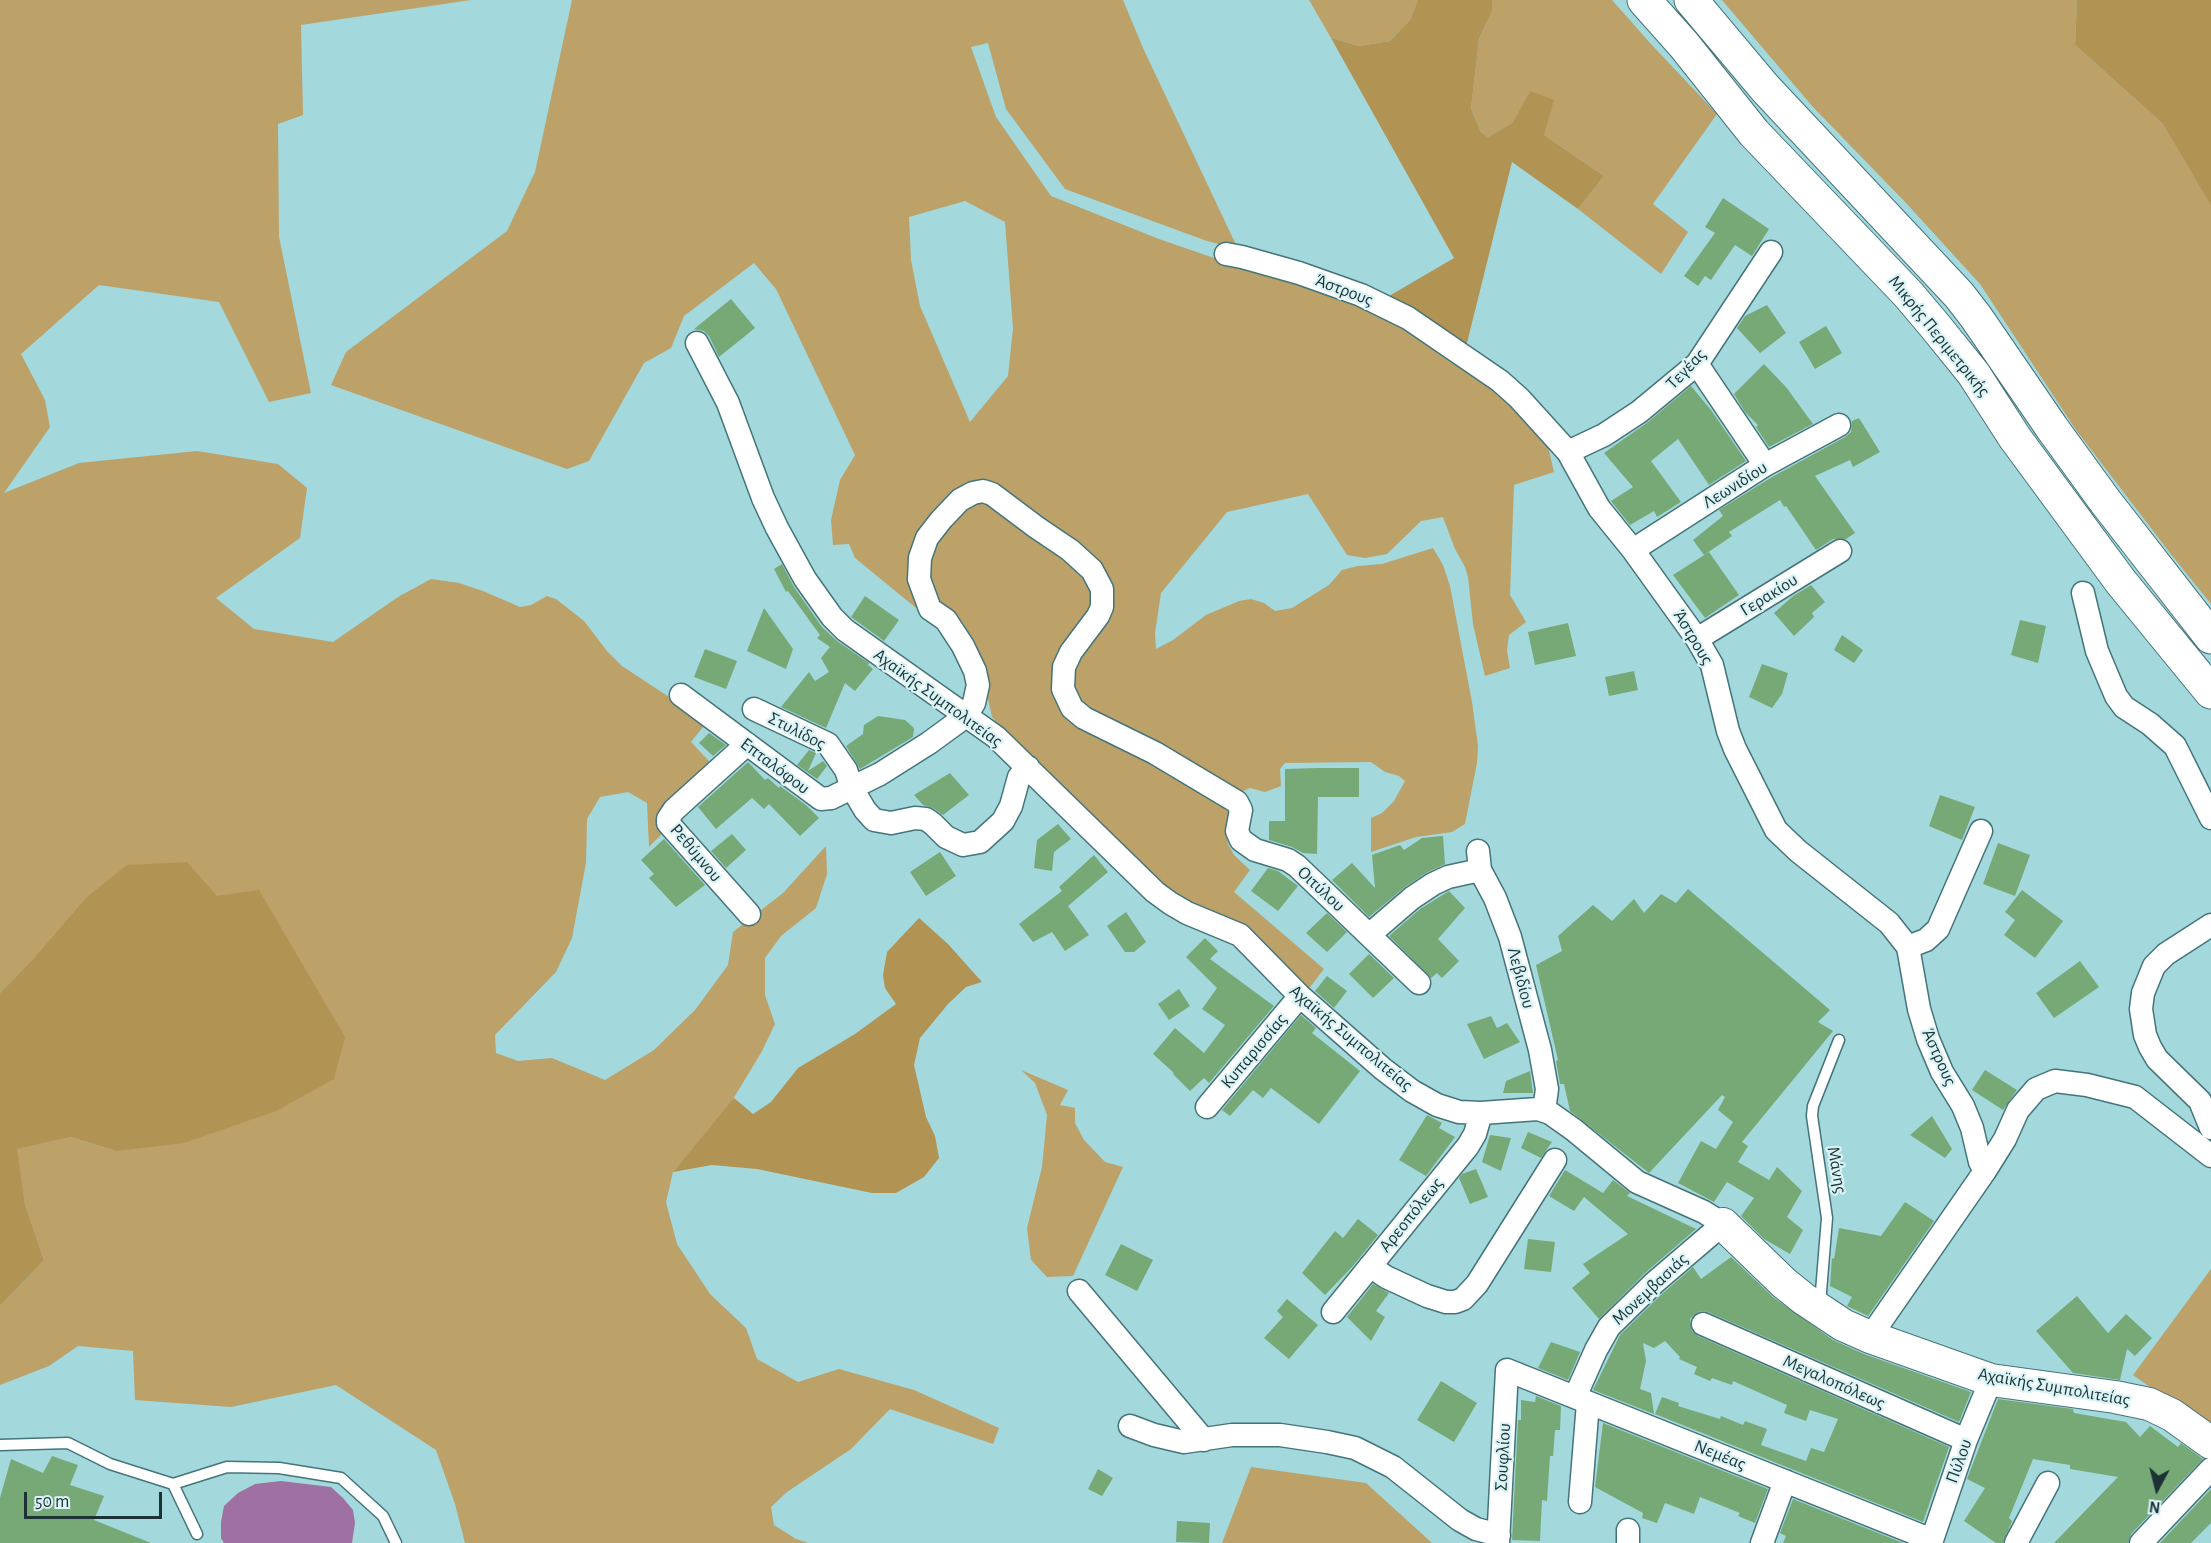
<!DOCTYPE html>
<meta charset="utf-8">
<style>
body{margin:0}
#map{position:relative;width:2211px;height:1543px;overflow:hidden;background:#a3d8dd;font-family:"Alegreya Sans",sans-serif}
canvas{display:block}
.north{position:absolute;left:2127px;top:1459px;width:60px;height:60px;-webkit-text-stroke:4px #d9f3f6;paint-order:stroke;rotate:187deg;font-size:16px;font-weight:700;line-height:24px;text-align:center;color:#1c3234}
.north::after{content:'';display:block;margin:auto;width:21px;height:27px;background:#1c3234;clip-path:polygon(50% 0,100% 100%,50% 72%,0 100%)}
.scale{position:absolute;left:24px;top:1492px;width:138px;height:27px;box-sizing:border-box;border:3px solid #1c3234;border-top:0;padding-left:8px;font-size:18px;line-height:21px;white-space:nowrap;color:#1c3234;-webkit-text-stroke:4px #d9f3f6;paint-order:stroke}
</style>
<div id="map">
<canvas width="2211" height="1543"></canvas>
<div class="north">N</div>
<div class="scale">50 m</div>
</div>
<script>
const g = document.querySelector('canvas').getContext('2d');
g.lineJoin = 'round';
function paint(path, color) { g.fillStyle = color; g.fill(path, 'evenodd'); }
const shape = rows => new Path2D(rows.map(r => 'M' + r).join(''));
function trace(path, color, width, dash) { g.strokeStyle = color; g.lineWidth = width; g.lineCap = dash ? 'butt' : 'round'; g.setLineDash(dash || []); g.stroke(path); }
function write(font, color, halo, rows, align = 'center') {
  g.font = font + ' "Alegreya Sans",sans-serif'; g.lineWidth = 4.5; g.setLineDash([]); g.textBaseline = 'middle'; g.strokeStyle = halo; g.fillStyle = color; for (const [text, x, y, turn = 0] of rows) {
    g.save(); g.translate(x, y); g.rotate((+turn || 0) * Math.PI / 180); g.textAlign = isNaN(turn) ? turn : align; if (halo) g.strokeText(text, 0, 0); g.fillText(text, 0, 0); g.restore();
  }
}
paint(shape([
 [0,0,471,0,301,25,303,115,278,124,279,237,311,393,269,402,219,302,99,285,21,354,45,400,50,427,4,493,79,463,197,451,278,464,307,488,300,538,216,598,254,629,333,642,398,597,431,579,459,583,483,591,520,607,531,605,547,596,556,599,584,621,607,651,622,666,707,722,691,742,721,774,649,847,647,803,628,792,600,797,587,819,586,863,572,938,556,972,495,1035,496,1053,518,1061,552,1058,605,1080,654,1050,695,1010,728,965,733,932,783,893,826,846,827,874,816,908,781,936,765,958,765,995,775,1024,761,1053,730,1104,673,1172,666,1202,677,1244,710,1294,746,1328,757,1359,798,1382,839,1369,914,1390,999,1428,993,1444,890,1409,851,1449,787,1492,771,1507,774,1525,796,1539,808,1543,465,1543,455,1504,436,1450,336,1385,231,1407,135,1400,133,1351,78,1346,49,1366,0,1385,0,1306,44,1260,25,1204,16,1149,71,1137,116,1151,36,956,0,993],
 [572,0,1123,0,1143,48,1238,249,1207,241,1065,189,1006,109,988,43,971,47,996,117,1051,196,1159,239,1214,258,1232,260,1366,301,1502,389,1546,438,1554,472,1514,485,1510,595,1526,622,1509,635,1507,650,1510,668,1485,676,1473,624,1468,577,1465,567,1455,549,1443,517,1421,521,1387,554,1365,558,1347,555,1308,494,1227,512,1161,593,1155,633,1156,649,1173,640,1206,615,1239,601,1251,599,1264,603,1275,611,1292,608,1329,585,1342,570,1358,566,1382,564,1433,548,1443,565,1450,586,1472,702,1478,746,1477,763,1465,824,1452,832,1416,837,1371,852,1371,818,1382,813,1394,801,1405,781,1399,776,1385,772,1371,762,1285,763,1280,769,1281,786,1265,792,1250,788,1239,793,1098,714,1056,686,1234,806,1226,824,1228,844,1234,855,1250,870,1234,892,1324,969,1304,995,1178,901,1012,740,992,717,984,681,932,621,855,558,849,544,833,545,831,520,840,480,855,455,776,289,754,263,684,316,671,348,644,363,589,461,567,469,331,385,346,352,507,231,535,172],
 [965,201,1005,222,1013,328,1008,376,970,422,920,306,911,260,909,217],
 [1309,0,1418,0,1410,20,1390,41,1359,46,1331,38],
 [1492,0,1612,0,1650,43,1717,114,1653,204,1688,232,1661,274,1578,209,1604,176,1544,135,1530,91,1512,123,1488,137,1481,132,1471,109,1479,39,1492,11],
 [1722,0,2077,0,2075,45,2162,123,2211,206,2211,604,2170,553,2076,430,1980,284,1907,204,1813,107],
 [1021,1070,1068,1090,1060,1105,1075,1108,1075,1123,1084,1140,1105,1162,1123,1167,1073,1276,1047,1277,1031,1260,1027,1228,1042,1167,1047,1115,1035,1083],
 [2211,1269,2211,1430,2133,1375],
 [1251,1467,1366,1483,1432,1543,1222,1543]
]), '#bca169');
paint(shape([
 [1418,0,1492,0,1492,11,1479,39,1471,109,1481,132,1488,137,1512,123,1530,91,1554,100,1544,135,1604,176,1578,209,1512,162,1465,351,1384,299,1454,258,1331,38,1359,46,1390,41,1410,20],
 [2077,0,2211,0,2211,206,2162,123,2075,45],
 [187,862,217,896,259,890,345,1037,334,1079,276,1111,184,1143,116,1151,71,1137,17,1149,25,1204,44,1260,0,1306,0,993,36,956,87,897,127,865],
 [919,918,948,944,982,982,966,987,948,1004,920,1038,914,1065,926,1117,935,1136,939,1158,924,1177,896,1193,872,1193,757,1169,712,1165,673,1172,734,1098,753,1114,771,1102,798,1068,855,1034,896,1004,885,988,883,975,887,952]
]), '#b19353');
paint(shape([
 [281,1481,331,1487,343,1498,353,1510,355,1523,352,1543,224,1543,221,1538,221,1522,224,1506,238,1493,255,1484]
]), '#9f71a2');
paint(shape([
 [1723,198,1769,229,1752,256,1735,245,1711,280,1705,276,1698,286,1684,276,1715,233,1705,227],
 [731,299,755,328,719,357,709,336,704,331,694,329],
 [1767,305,1786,333,1760,353,1737,328,1745,316],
 [1826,326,1842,353,1815,369,1799,342],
 [1764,364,1786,387,1813,424,1769,447,1756,427,1758,425,1745,412,1734,394],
 [1691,386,1711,410,1746,461,1709,485,1678,439,1651,461,1681,502,1657,517,1654,511,1630,525,1611,501,1633,487,1604,453,1648,422],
 [1859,418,1880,452,1853,467,1850,460,1815,476,1855,533,1846,539,1833,539,1816,550,1786,506,1784,507,1780,500,1729,532,1732,536,1704,555,1693,540,1723,516,1719,510,1772,477,1845,437,1851,432,1852,421],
 [1709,552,1739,595,1705,618,1673,575],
 [782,564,794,587,822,627,837,641,869,663,868,665,873,669,855,691,845,683,826,728,781,707,809,672,815,681,829,672,821,658,830,647,817,638,820,635,788,591,786,592,774,569],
 [1811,585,1825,602,1812,613,1814,617,1794,636,1774,613,1793,596],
 [865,596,899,620,884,641,851,617],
 [764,608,793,649,786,669,747,651],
 [2020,620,2046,626,2038,663,2011,655],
 [1568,623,1576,656,1535,665,1528,632],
 [1842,635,1863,650,1854,663,1834,650],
 [705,649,737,661,726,689,694,677],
 [1762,664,1788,673,1782,694,1772,708,1749,697],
 [1634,671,1638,690,1609,696,1605,677],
 [878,716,905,720,914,728,913,737,860,769,846,746,863,734,864,725],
 [709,733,726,745,713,756,699,743],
 [809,750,816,753,808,771,823,761,827,766,817,779,797,765],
 [748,762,765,780,768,778,779,788,780,786,806,805,819,818,800,836,769,804,764,809,752,798,716,829,698,807],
 [1318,768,1359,768,1359,797,1318,797,1317,854,1303,853,1292,847,1269,840,1269,821,1285,821,1285,769],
 [950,773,969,795,943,815,933,808,923,805,914,795],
 [1940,795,1975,807,1962,840,1929,826],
 [1058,824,1071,839,1054,852,1052,871,1034,868,1037,840],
 [732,834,746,850,726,868,711,851],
 [1443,836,1445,864,1426,873,1405,887,1369,917,1332,880,1352,863,1375,888,1372,855,1400,845,1404,850,1422,838],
 [664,839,705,885,676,907,649,878,654,874,641,860],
 [1998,843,2030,855,2015,896,1983,884],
 [940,852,956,876,926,896,910,872],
 [1094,855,1108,872,1068,906,1089,935,1065,951,1052,932,1033,942,1019,924,1062,891,1059,887],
 [1268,868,1278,871,1298,886,1278,911,1251,891],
 [1688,889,1830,1010,1818,1022,1833,1031,1742,1142,1748,1146,1738,1162,1769,1180,1777,1167,1802,1191,1787,1217,1803,1230,1790,1254,1764,1239,1741,1216,1754,1198,1727,1182,1714,1202,1678,1183,1701,1141,1716,1149,1733,1122,1718,1110,1725,1097,1722,1095,1649,1173,1570,1111,1564,1084,1560,1084,1556,1061,1558,1060,1536,965,1562,951,1558,936,1593,905,1612,921,1634,899,1644,913,1661,894,1676,903],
 [2022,890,2063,921,2035,958,2004,935,2015,920,2005,912],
 [1449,891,1465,908,1438,939,1459,961,1442,978,1437,973,1431,978,1389,936,1420,909],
 [1126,912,1146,942,1134,952,1125,952,1107,926],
 [1327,913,1347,932,1327,952,1306,933],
 [1205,938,1218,951,1210,959,1274,1006,1209,1083,1204,1078,1190,1091,1173,1074,1174,1073,1153,1054,1175,1028,1204,1053,1225,1025,1202,1009,1217,988,1186,957],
 [1369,954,1394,978,1373,998,1349,974],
 [2080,961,2099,987,2054,1018,2036,993],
 [1327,976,1347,991,1334,1008,1315,991],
 [1179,989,1190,1006,1169,1020,1158,1004],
 [1301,1015,1316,1028,1312,1033,1360,1071,1319,1124,1271,1088,1263,1098,1253,1090,1230,1116,1222,1110],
 [1491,1016,1497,1028,1507,1023,1520,1042,1484,1059,1467,1024],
 [1985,1070,2017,1090,2003,1110,1972,1090],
 [1530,1071,1533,1093,1503,1093,1506,1081],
 [1427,1115,1442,1123,1439,1128,1455,1137,1426,1176,1399,1160],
 [1932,1116,1952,1149,1945,1158,1910,1135],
 [1528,1132,1552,1142,1541,1158,1521,1148],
 [1490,1135,1511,1138,1501,1171,1482,1162],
 [1476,1169,1488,1197,1470,1204,1459,1178,1462,1174],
 [1565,1170,1603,1193,1613,1180,1630,1193,1627,1196,1696,1229,1645,1273,1599,1319,1572,1288,1590,1273,1583,1264,1628,1234,1584,1197,1574,1211,1549,1196],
 [1905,1202,1934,1221,1868,1316,1847,1306,1852,1297,1830,1286,1832,1258,1834,1259,1839,1228,1881,1236],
 [1358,1219,1378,1235,1353,1266,1325,1295,1302,1273,1335,1231,1343,1238],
 [1528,1239,1555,1242,1551,1272,1524,1269],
 [1121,1244,1153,1260,1137,1291,1105,1275],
 [1731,1257,1773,1297,1833,1340,1864,1354,1971,1392,1959,1422,1708,1312,1702,1311,1696,1313,1690,1319,1692,1331,1698,1336,1949,1447,1923,1522,1655,1414,1662,1397,1679,1403,1678,1406,1720,1419,1721,1416,1743,1425,1745,1421,1767,1429,1761,1445,1806,1461,1811,1448,1824,1452,1838,1419,1810,1410,1806,1421,1784,1413,1787,1405,1733,1381,1732,1385,1712,1378,1710,1381,1694,1374,1697,1367,1679,1359,1680,1357,1665,1341,1654,1348,1643,1343,1646,1361,1640,1389,1651,1393,1654,1414,1593,1390,1620,1335,1663,1293,1693,1267,1701,1279],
 [1373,1284,1389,1293,1376,1311,1385,1317,1371,1341,1347,1317],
 [2077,1296,2108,1333,2126,1314,2152,1338,2135,1356,2127,1349,2120,1380,2073,1373,2036,1331],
 [1287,1299,1318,1325,1289,1359,1264,1338,1283,1317,1277,1311],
 [1551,1342,1580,1352,1568,1380,1538,1368],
 [1441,1381,1477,1403,1454,1442,1417,1420],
 [1536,1396,1561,1406,1560,1430,1555,1430,1553,1456,1550,1456,1547,1501,1542,1500,1540,1541,1512,1540,1518,1420,1521,1420,1521,1400,1535,1402],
 [1998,1399,2073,1409,2074,1413,2126,1422,2140,1437,2150,1426,2178,1447,2181,1443,2203,1459,2131,1534,2128,1543,2054,1543,2118,1477,2070,1469,2070,1465,2033,1459,2009,1518,2012,1521,2003,1543,1996,1543,1964,1521,1985,1488,1967,1479],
 [1603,1423,1768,1489,1755,1523,1738,1516,1740,1513,1700,1497,1694,1514,1665,1503,1657,1523,1642,1518,1643,1513,1595,1487],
 [52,1456,78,1465,70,1485,104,1496,94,1520,151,1543,0,1543,0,1498,11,1459,43,1473],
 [1098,1469,1113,1478,1102,1496,1088,1489],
 [2211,1489,2211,1523,2191,1543,2160,1543],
 [1793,1499,1903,1543,1783,1543,1786,1536,1780,1533],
 [1177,1521,1210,1523,1209,1543,1176,1542]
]), '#77a977');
const lane = shape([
 [1820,1304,1827,1218,1812,1116,1813,1106,1839,1040],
 [0,1445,68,1443,110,1464,173,1484,197,1534],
 [173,1484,227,1467,279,1468,341,1478,383,1516,396,1543]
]);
const street = shape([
 [1226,254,1242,257,1299,273,1361,295,1408,318,1500,381,1519,398,1568,452,1599,508,1633,550,1697,639,1712,665,1728,731,1735,749,1776,830,1798,851,1889,923,1908,947,1919,1009,1928,1039,1942,1072,1963,1106,1972,1128,1980,1162,1985,1171],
 [697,343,728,403,763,498,777,528,805,579,832,617,845,630,996,737,1155,892,1170,903,1187,913,1240,935,1300,996,1383,1069,1412,1091,1437,1105,1459,1112,1481,1113,1538,1109,1550,1113,1574,1130,1637,1182,1704,1212,1723,1224,1654,1283,1609,1327,1596,1350,1575,1397],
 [1697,364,1765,465],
 [1568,452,1604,435,1639,412,1697,364,1771,252],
 [1633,550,1765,465,1839,425],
 [2083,593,2097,651,2116,696,2124,707,2150,724,2175,746,2211,818],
 [1697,639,1840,551],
 [681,695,821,799,831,798,880,774,929,743,966,716,974,703,978,685,975,671,963,646,946,620,930,609,919,579,920,558,927,538,941,520,960,500,973,493,983,491,992,494,1036,527,1070,550,1092,570,1102,589,1102,607,1098,616,1071,652,1064,667,1063,689,1072,708,1084,718,1155,753,1237,802,1241,810,1237,831,1241,840,1255,850,1288,860,1297,866,1419,983],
 [754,709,828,744,846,770,852,788,865,810,874,820,891,823,915,818,926,819,933,824,946,837,963,845,980,842,1003,821,1011,806,1019,777,1028,767],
 [747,744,674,810,668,819,668,823,749,914],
 [1478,851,1480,870,1495,898,1510,937,1540,1050,1547,1089,1544,1111],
 [2211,925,2166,954,2154,966,2143,993,2141,1009,2145,1035,2150,1047,2157,1059,2200,1101,2211,1128],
 [1369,935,1412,898,1433,884,1448,877,1480,870],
 [1908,947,1926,940,1938,929,1981,831],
 [1207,1107,1300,996],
 [1370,1266,1386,1277,1427,1296,1446,1302,1455,1302,1463,1299,1477,1284,1555,1160],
 [1079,1291,1204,1440],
 [1333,1312,1468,1146,1475,1134,1481,1113],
 [1703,1324,1966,1440],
 [1870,1337,1985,1171,2005,1139,2018,1110,2036,1089,2055,1081,2087,1085,2135,1097,2211,1156],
 [1130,1426,1154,1435,1184,1442,1232,1435,1280,1435,1327,1442,1355,1448,1393,1467,1460,1520,1476,1529,1499,1535],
 [1580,1502,1588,1403],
 [1498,1543,1507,1370,1932,1540],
 [1628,1543,1628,1530],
 [1762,1543,1785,1481],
 [1931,1543,1966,1440,1991,1380],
 [2016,1543,2048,1483],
 [2141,1543,2211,1469]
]);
const secondary = shape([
 [1723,1224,1784,1283,1804,1299,1843,1325,1870,1337,1991,1380,2115,1397,2149,1404,2172,1415,2211,1443]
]);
const primary = shape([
 [1644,0,1684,45,1754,133,1908,294,1935,326,1973,373,2015,438,2121,582,2211,692],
 [1691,0,1765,88,1959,295,1976,317,2052,428,2105,501,2211,637]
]);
trace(lane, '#43757b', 13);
trace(street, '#43757b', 25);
trace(secondary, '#43757b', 34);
trace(primary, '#43757b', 35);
trace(lane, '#fff', 10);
trace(street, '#fff', 22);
trace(secondary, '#fff', 32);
trace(primary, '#fff', 33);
write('18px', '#1c3234', '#d9f3f6', [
 ["Άστρους",1344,290,21],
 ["Μικρής Περιμετρικής",1939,336,51],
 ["Τεγέας",1686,369,-46],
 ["Λεωνιδίου",1735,485,-32],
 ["Γερακίου",1769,595,-32],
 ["Άστρους",1693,637,59],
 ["Αχαϊκής Συμπολιτείας",938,698,36],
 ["Στυλίδος",797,731,27],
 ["Επταλόφου",775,766,37],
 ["Ρεθύμνου",696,853,50],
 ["Οιτύλου",1321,889,43],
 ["Λεβιδίου",1521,978,75],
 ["Αχαϊκής Συμπολιτείας",1351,1038,40],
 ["Κυπαρισσίας",1254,1051,-50],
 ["Άστρους",1939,1057,66],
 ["Μάνης",1837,1170,80],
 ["Αρεοπόλεως",1411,1215,-51],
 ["Μονεμβασιάς",1650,1289,-43],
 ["Μεγαλοπόλεως",1834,1382,24],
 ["Αχαϊκής Συμπολιτείας",2054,1387,10],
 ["Νεμέας",1720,1455,22],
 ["Σουφλίου",1503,1457,-87],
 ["Πύλου",1959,1461,-70]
]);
</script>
